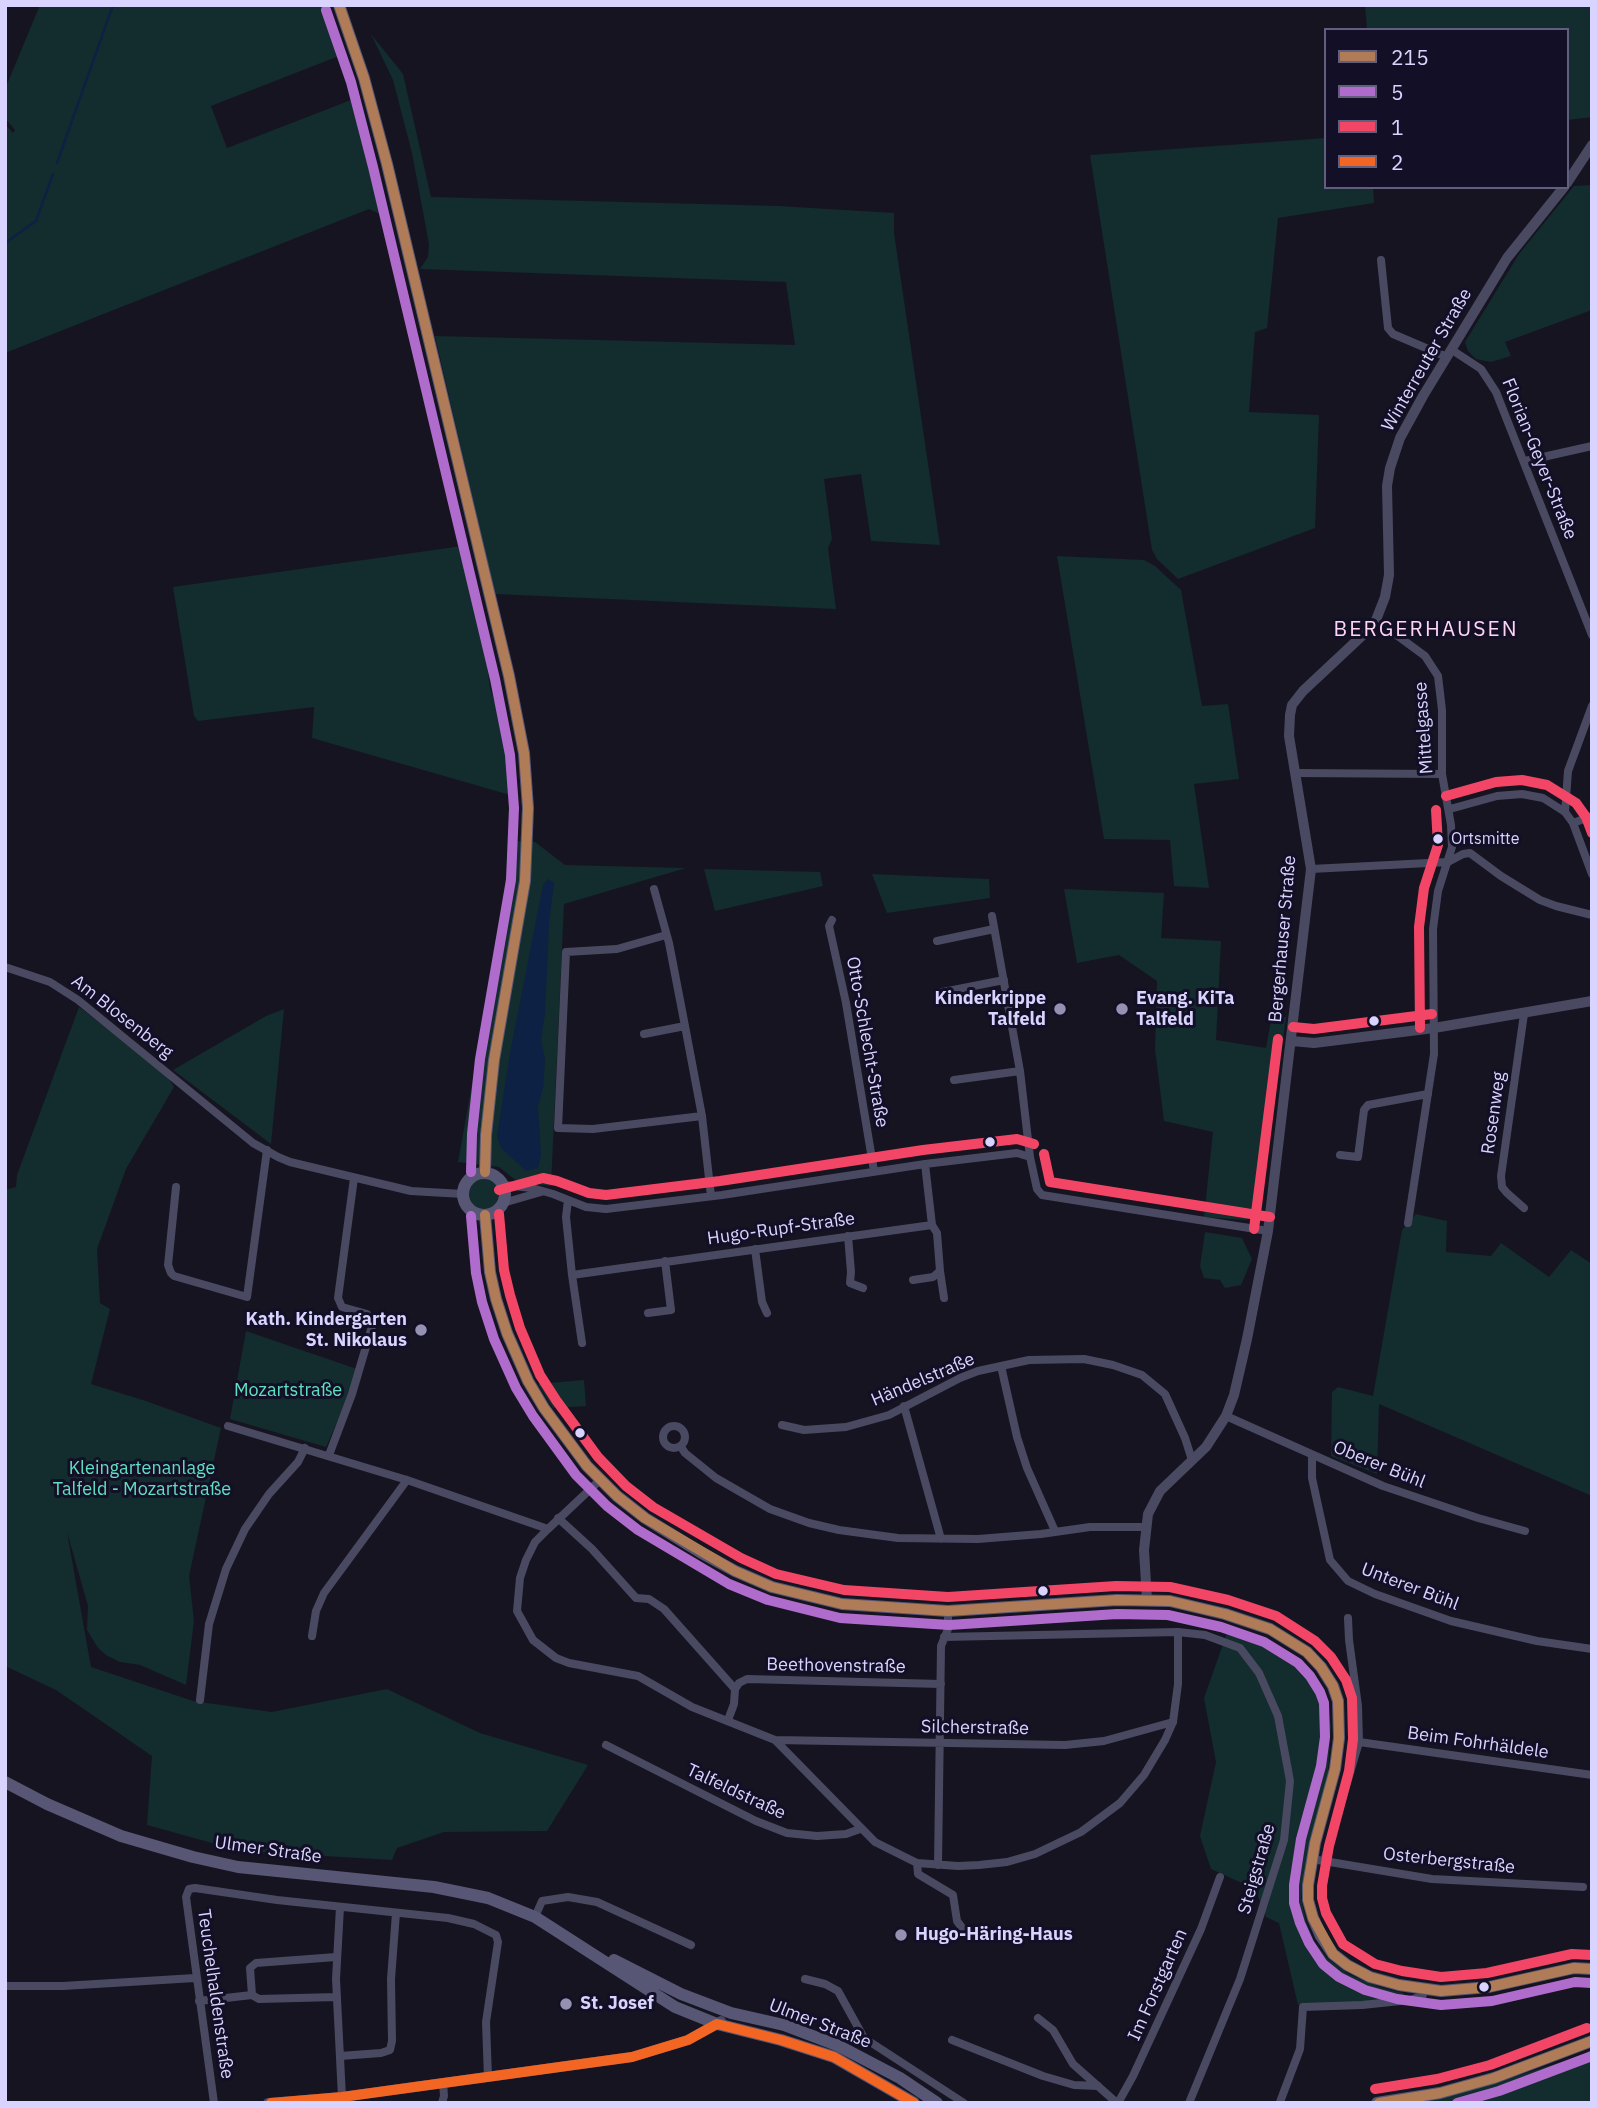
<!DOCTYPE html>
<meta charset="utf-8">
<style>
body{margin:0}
#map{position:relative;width:1597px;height:2108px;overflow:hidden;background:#161421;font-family:"IBM Plex Sans",sans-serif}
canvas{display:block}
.frame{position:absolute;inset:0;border:7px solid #d9d4ff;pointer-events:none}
.legend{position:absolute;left:1324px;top:28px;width:245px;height:161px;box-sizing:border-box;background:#130f26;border:2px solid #625e7d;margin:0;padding:9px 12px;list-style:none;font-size:21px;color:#d9d4ff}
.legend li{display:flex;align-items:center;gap:14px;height:35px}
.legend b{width:35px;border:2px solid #625e7d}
</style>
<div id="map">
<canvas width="1597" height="2108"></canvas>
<div class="frame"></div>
<ul class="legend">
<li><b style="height:9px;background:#b07c57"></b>215</li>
<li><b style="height:9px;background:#b06ccc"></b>5</li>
<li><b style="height:9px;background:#f34667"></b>1</li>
<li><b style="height:9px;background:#f26522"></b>2</li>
</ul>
</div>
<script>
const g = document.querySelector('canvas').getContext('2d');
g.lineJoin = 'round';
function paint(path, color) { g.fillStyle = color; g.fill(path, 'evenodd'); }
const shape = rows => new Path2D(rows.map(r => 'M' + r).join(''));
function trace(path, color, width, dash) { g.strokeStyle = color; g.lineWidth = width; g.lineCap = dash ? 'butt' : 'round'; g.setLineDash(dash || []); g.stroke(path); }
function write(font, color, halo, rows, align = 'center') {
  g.font = font + ' "IBM Plex Sans",sans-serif'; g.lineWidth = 6; g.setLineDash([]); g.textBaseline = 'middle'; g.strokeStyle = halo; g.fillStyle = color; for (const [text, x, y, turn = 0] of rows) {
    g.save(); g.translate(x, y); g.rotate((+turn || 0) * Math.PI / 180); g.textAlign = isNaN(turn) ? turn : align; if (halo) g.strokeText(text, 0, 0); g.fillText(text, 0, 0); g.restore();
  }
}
paint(shape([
 [40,5,323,5,333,30,339,56,211,106,227,148,351,100,380,214,369,209,5,353,5,124,13,133,15,130,5,118,5,89],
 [1365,5,1592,5,1592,117,1567,120,1567,30,1367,30],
 [371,34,403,74,431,197,779,206,894,213,894,233,940,545,871,541,861,474,824,479,832,539,828,548,836,609,495,594,435,336,795,345,786,282,420,269,428,257,429,244,412,153,393,80],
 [1326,138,1326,187,1373,187,1374,203,1278,218,1267,328,1255,332,1249,412,1319,415,1315,528,1178,579,1157,559,1152,550,1090,155],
 [1592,185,1592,310,1505,342,1511,356,1491,362,1476,359,1468,351,1465,342,1519,254,1574,186],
 [462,546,484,641,490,688,503,725,510,795,312,738,314,707,198,721,194,716,173,587],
 [1057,556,1144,560,1155,566,1181,590,1202,706,1228,704,1239,779,1194,784,1209,888,1174,886,1170,840,1104,839],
 [510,841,535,842,565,865,686,868,564,904,551,1186,518,1182,499,1167,458,1162,499,934],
 [704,869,820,872,823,886,715,911],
 [872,874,989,879,990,898,887,913],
 [1064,889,1164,893,1161,938,1221,941,1216,1040,1266,1048,1272,1015,1286,1017,1260,1211,1256,1217,1245,1220,1204,1217,1213,1132,1164,1121,1155,1049,1157,981,1119,955,1077,963],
 [79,1007,165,1073,174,1087,126,1169,97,1249,100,1303,110,1309,91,1384,146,1401,221,1428,189,1576,194,1621,186,1685,140,1665,120,1662,106,1655,98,1648,87,1630,88,1606,67,1532,91,1667,193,1701,272,1712,387,1689,480,1733,588,1765,547,1831,444,1832,397,1848,392,1860,241,1851,147,1825,152,1756,56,1690,5,1666,5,1190,16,1187,17,1175],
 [284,1009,271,1144,173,1070,266,1016],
 '468 1193a16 16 0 1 1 32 0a16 16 0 1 1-32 0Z',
 [1416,1214,1447,1221,1446,1252,1491,1256,1501,1243,1549,1277,1571,1250,1592,1264,1592,1496,1379,1404,1377,1474,1331,1456,1332,1392,1338,1387,1373,1396,1402,1230],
 [1205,1232,1242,1238,1252,1259,1241,1285,1225,1288,1220,1280,1204,1278,1200,1266],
 [246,1331,357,1369,349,1395,326,1447,230,1419],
 [584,1380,586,1406,553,1408,538,1384],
 [1228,1630,1285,1655,1309,1673,1325,1696,1331,1725,1328,1772,1308,1851,1301,1898,1306,1921,1314,1941,1327,1958,1348,1974,1379,1987,1403,1993,1404,1998,1362,2002,1298,2005,1279,1923,1266,1917,1255,1889,1211,1869,1200,1836,1216,1762,1204,1698],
 [1592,2049,1592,2103,1410,2103,1487,2085,1581,2056]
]), '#132c2d');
paint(shape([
 [548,879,554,883,549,923,545,1013,541,1040,545,1059,543,1088,538,1106,541,1154,538,1168,526,1171,501,1148,497,1136,510,1053,543,885]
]), '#0d2144');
trace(shape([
 [57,163,113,5],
 [5,243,36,221,53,174]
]), '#0d2144', 2.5);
trace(shape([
 [1381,260,1388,328,1393,334,1447,357],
 [1452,350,1481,369,1496,392,1592,635],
 [1525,461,1592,446],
 [1376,620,1425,656,1438,676,1442,710,1442,774,1451,825,1452,847,1438,891,1433,929,1434,1054,1408,1223],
 [1295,773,1442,774],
 [1450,809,1497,796,1522,794,1543,798,1565,812,1573,823,1592,874],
 [1565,812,1568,771,1592,706],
 [1573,823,1592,816],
 [1311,869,1448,862,1463,854,1470,853,1501,876,1540,900,1556,906,1592,915],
 [654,889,669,943,685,1026,702,1116,711,1196],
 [992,916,1020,1071,1030,1157,1037,1189,1042,1195,1268,1231],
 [832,920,829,926,846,1003,874,1171],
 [666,935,617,949,566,952,558,1128,593,1129,702,1116],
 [937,941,994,929],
 [5,967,50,982,78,1000,253,1143,278,1157,290,1162,411,1191,463,1194],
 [938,993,1004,980],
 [644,1034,685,1026],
 [954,1080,1020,1071],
 [1340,1155,1358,1157,1364,1110,1368,1105,1428,1094],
 [504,1185,532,1188,553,1194,586,1207,606,1209,722,1195,925,1164,1017,1153,1030,1157],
 [176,1187,168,1265,171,1273,174,1276,247,1297,267,1150],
 [568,1200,566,1217,572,1275,932,1225,925,1164],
 [503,1203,541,1192],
 [1524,1208,1507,1193,1502,1187,1501,1176,1524,1014],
 [848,1236,851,1272,850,1283,863,1288],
 [755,1249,762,1302,767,1313],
 [940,1271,944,1298],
 [572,1275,582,1343],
 [913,1280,933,1277,940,1271,937,1233,932,1225],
 [648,1313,671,1310,665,1261],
 [1001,1366,1017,1437,1027,1468,1055,1531],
 [904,1406,941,1539],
 [1226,1416,1383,1486,1478,1518,1525,1531],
 [782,1425,804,1430,846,1427,889,1415,960,1378,978,1371,1029,1360,1084,1359,1113,1365,1142,1375,1165,1394,1185,1438,1192,1460],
 '663 1437a11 11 0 1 1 22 0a11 11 0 1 1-22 0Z',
 [228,1426,407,1480,548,1529],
 [681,1447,685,1453,716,1478,770,1509,809,1523,839,1530,898,1538,978,1539,1041,1534,1090,1527,1145,1527],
 [329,1455,352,1394,373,1323,367,1314,342,1307,338,1298,354,1178],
 [1312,1455,1312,1478,1330,1560,1348,1581,1375,1594,1451,1621,1537,1641,1592,1649],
 [600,1480,548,1529,535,1542,526,1560,520,1578,517,1611,533,1640,556,1658,569,1663,638,1676,692,1707,775,1740,875,1842,917,1863,958,1866,979,1865,1007,1862,1035,1854,1081,1832,1120,1803,1144,1775,1165,1740,1173,1722,1178,1684,1178,1632],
 [558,1518,592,1549,636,1598,649,1599,664,1609,735,1689,734,1704,728,1720],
 [312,1636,316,1611,324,1593,407,1480],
 [944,1637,1178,1632,1205,1635,1240,1648,1259,1673,1278,1716,1290,1781,1284,1840,1240,1979,1189,2103],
 [735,1689,739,1683,747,1679,941,1684],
 [200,1700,209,1624,226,1569,245,1529,269,1494,298,1462,305,1448],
 [775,1740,1065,1745,1104,1741,1173,1722],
 [1359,1742,1592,1775],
 [606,1745,756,1821,787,1833,817,1836,846,1834,860,1829],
 [1312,1859,1432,1879,1583,1887],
 [1324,1861,1359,1742,1358,1706,1349,1640,1348,1618],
 [917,1863,918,1874,953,1895,957,1921,963,1929],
 [938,1865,941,1646,948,1629,948,1611],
 [340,1907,336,1979,342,2097],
 [535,1917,542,1901,568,1897,597,1902,691,1945],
 [336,1957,256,1963,250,1968,252,1995,259,1999,336,1997],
 [805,1979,825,1984,838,1991,864,2038,964,2103],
 [5,1986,63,1986,195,1978],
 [199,2001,252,1995],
 [1038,2018,1053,2030,1073,2064,1117,2103],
 [952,2040,1043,2076,1074,2085,1098,2086],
 [340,2056,381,2053,390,2050,392,2041,391,1979,396,1913],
 [1280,2102,1300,2049,1303,2007,1362,2005,1410,2000,1419,1997,1423,1995,1424,1990],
 [214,2103,186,1897,189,1889,195,1888,277,1900,448,1918,474,1924,496,1935,498,1942,486,2022,488,2078],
 [442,2103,444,2096,443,2083],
 [1118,2103,1133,2076,1201,1929,1220,1877]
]), '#4a4962', 8);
trace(shape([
 [1567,183,1592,145],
 [1292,1041,1314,1043,1434,1028,1592,1001],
 [1147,1600,1144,1550,1148,1514,1160,1491,1206,1447,1226,1416,1234,1395,1247,1339,1268,1231,1311,869,1289,736,1290,715,1292,705,1303,691,1366,632,1376,620,1385,597,1389,575,1387,486,1390,468,1400,438,1423,396,1507,258,1564,187],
 [268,2103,342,2097,632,2057,688,2040,721,2021]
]), '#4a4962', 10);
trace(shape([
 [339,5,364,78,387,164,509,676,524,753,528,808,525,881,494,1060,486,1135,485,1172],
 '463 1194a21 21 0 1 1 42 0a21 21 0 1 1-42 0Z',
 [485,1215,490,1272,496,1299,507,1333,528,1381,544,1408,587,1466,617,1496,645,1518,700,1552,735,1571,772,1587,842,1604,948,1611,1117,1600,1170,1601,1225,1614,1270,1629,1307,1652,1321,1667,1333,1686,1338,1701,1339,1738,1335,1769,1315,1843,1308,1885,1308,1900,1313,1918,1321,1936,1333,1954,1347,1965,1370,1977,1399,1985,1441,1991,1489,1987,1574,1968,1592,1969],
 [5,1782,47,1804,121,1836,193,1857,238,1867,434,1887,488,1898,535,1917,675,2007,717,2024,781,2040,834,2057,914,2103],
 [614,1960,681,1994,731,2013,784,2025,839,2046,900,2078,937,2103],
 [1377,2103,1440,2093,1494,2078,1592,2041]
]), '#575674', 12);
trace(shape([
 [339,5,364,78,387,164,509,676,524,753,528,808,525,881,494,1060,486,1135,485,1172],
 [485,1215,490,1272,496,1299,507,1333,528,1381,544,1408,587,1466,617,1496,645,1518,735,1571,772,1587,842,1604,948,1611,1117,1600,1170,1601,1225,1614,1270,1629,1307,1652,1321,1667,1333,1686,1338,1701,1339,1738,1335,1769,1315,1843,1308,1885,1308,1900,1313,1918,1333,1954,1347,1965,1370,1977,1399,1985,1441,1991,1489,1987,1574,1968,1592,1969],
 [1379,2103,1440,2093,1494,2078,1592,2041]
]), '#b07c57', 10);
trace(shape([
 [326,10,351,82,373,167,495,679,510,755,514,808,511,880,480,1059,472,1134,471,1172],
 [471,1216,476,1273,482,1302,494,1339,516,1388,533,1416,576,1475,607,1506,638,1530,729,1584,768,1600,840,1618,949,1625,1117,1614,1168,1615,1221,1627,1264,1642,1298,1663,1310,1676,1320,1692,1324,1703,1325,1737,1321,1766,1301,1839,1294,1885,1294,1903,1300,1923,1309,1943,1323,1964,1339,1977,1365,1990,1397,1999,1441,2005,1492,2001,1575,1982,1591,1983],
 [1457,2103,1499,2091,1592,2056]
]), '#b06ccc', 10);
trace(shape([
 [1446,796,1496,782,1522,780,1547,785,1576,803,1586,817,1592,833],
 [1293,1027,1314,1029,1432,1014],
 [1420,1028,1419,927,1424,888,1438,845,1436,810],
 [1044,1154,1050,1182,1270,1217],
 [499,1190,543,1178,557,1181,589,1193,606,1195,720,1181,923,1150,1017,1139,1034,1144],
 [499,1214,504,1270,510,1295,520,1328,540,1375,556,1400,598,1457,626,1486,653,1507,741,1558,776,1574,844,1590,948,1597,1116,1586,1170,1587,1228,1600,1276,1616,1315,1641,1331,1657,1346,1680,1352,1698,1353,1739,1349,1771,1329,1846,1322,1886,1322,1898,1326,1913,1343,1944,1375,1964,1402,1971,1441,1977,1487,1973,1572,1954,1592,1955],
 [1254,1229,1278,1039],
 [1375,2089,1437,2079,1490,2065,1587,2028]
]), '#f34667', 10);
trace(shape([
 [271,2103,342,2097,632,2057,688,2040,717,2024,781,2040,834,2057,914,2103]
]), '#f26522', 10);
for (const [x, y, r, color] of [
 [1438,839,6,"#d9d4ff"],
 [1060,1009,7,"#9591b1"],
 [1122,1009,7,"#9591b1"],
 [1374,1021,6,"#d9d4ff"],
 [990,1142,6,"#d9d4ff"],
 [421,1330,7,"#9591b1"],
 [580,1433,6,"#d9d4ff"],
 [1043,1591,6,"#d9d4ff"],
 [901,1935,7,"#9591b1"],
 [1484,1987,6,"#d9d4ff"],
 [566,2004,7,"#9591b1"]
]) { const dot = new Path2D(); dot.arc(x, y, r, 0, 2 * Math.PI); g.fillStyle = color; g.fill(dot); trace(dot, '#130f26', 2.5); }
write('16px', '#d9d4ff', '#130f26', [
 ["Ortsmitte",1451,839]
], 'left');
write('18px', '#d9d4ff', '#130f26', [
 ["Winterreuter Straße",1427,360,-60],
 ["Florian-Geyer-Straße",1539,459,68],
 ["Mittelgasse",1424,728,-94],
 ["Bergerhauser Straße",1283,939,-85],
 ["Am Blosenberg",122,1017,38],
 ["Otto-Schlecht-Straße",867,1042,80],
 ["Rosenweg",1494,1113,-82],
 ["Hugo-Rupf-Straße",781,1229,-8],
 ["Händelstraße",923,1380,-23],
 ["Oberer Bühl",1379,1465,22],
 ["Unterer Bühl",1410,1587,21],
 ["Beethovenstraße",836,1666,1],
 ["Silcherstraße",975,1728,1],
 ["Beim Fohrhäldele",1478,1743,8],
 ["Talfeldstraße",736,1792,25],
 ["Ulmer Straße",268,1850,8],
 ["Osterbergstraße",1449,1861,6],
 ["Steigstraße",1257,1869,-74],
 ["Im Forstgarten",1158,1985,-66],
 ["Teuchelhaldenstraße",215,1994,82],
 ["Ulmer Straße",820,2024,21]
]);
write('bold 18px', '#d9d4ff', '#130f26', [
 ["Kinderkrippe",1046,999,"right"],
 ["Talfeld",1046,1020,"right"],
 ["Evang. KiTa",1136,999],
 ["Talfeld",1136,1020],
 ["Kath. Kindergarten",407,1320,"right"],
 ["St. Nikolaus",407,1341,"right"],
 ["Hugo-Häring-Haus",915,1935],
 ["St. Josef",580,2004]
], 'left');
write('18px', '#5fe0c0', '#130f26', [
 ["Mozartstraße",288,1391],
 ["Kleingartenanlage",142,1469],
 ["Talfeld - Mozartstraße",142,1490]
]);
g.letterSpacing = '2px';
write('21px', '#ffd6f0', '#130f26', [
 ["BERGERHAUSEN",1426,630]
]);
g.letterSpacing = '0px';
</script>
